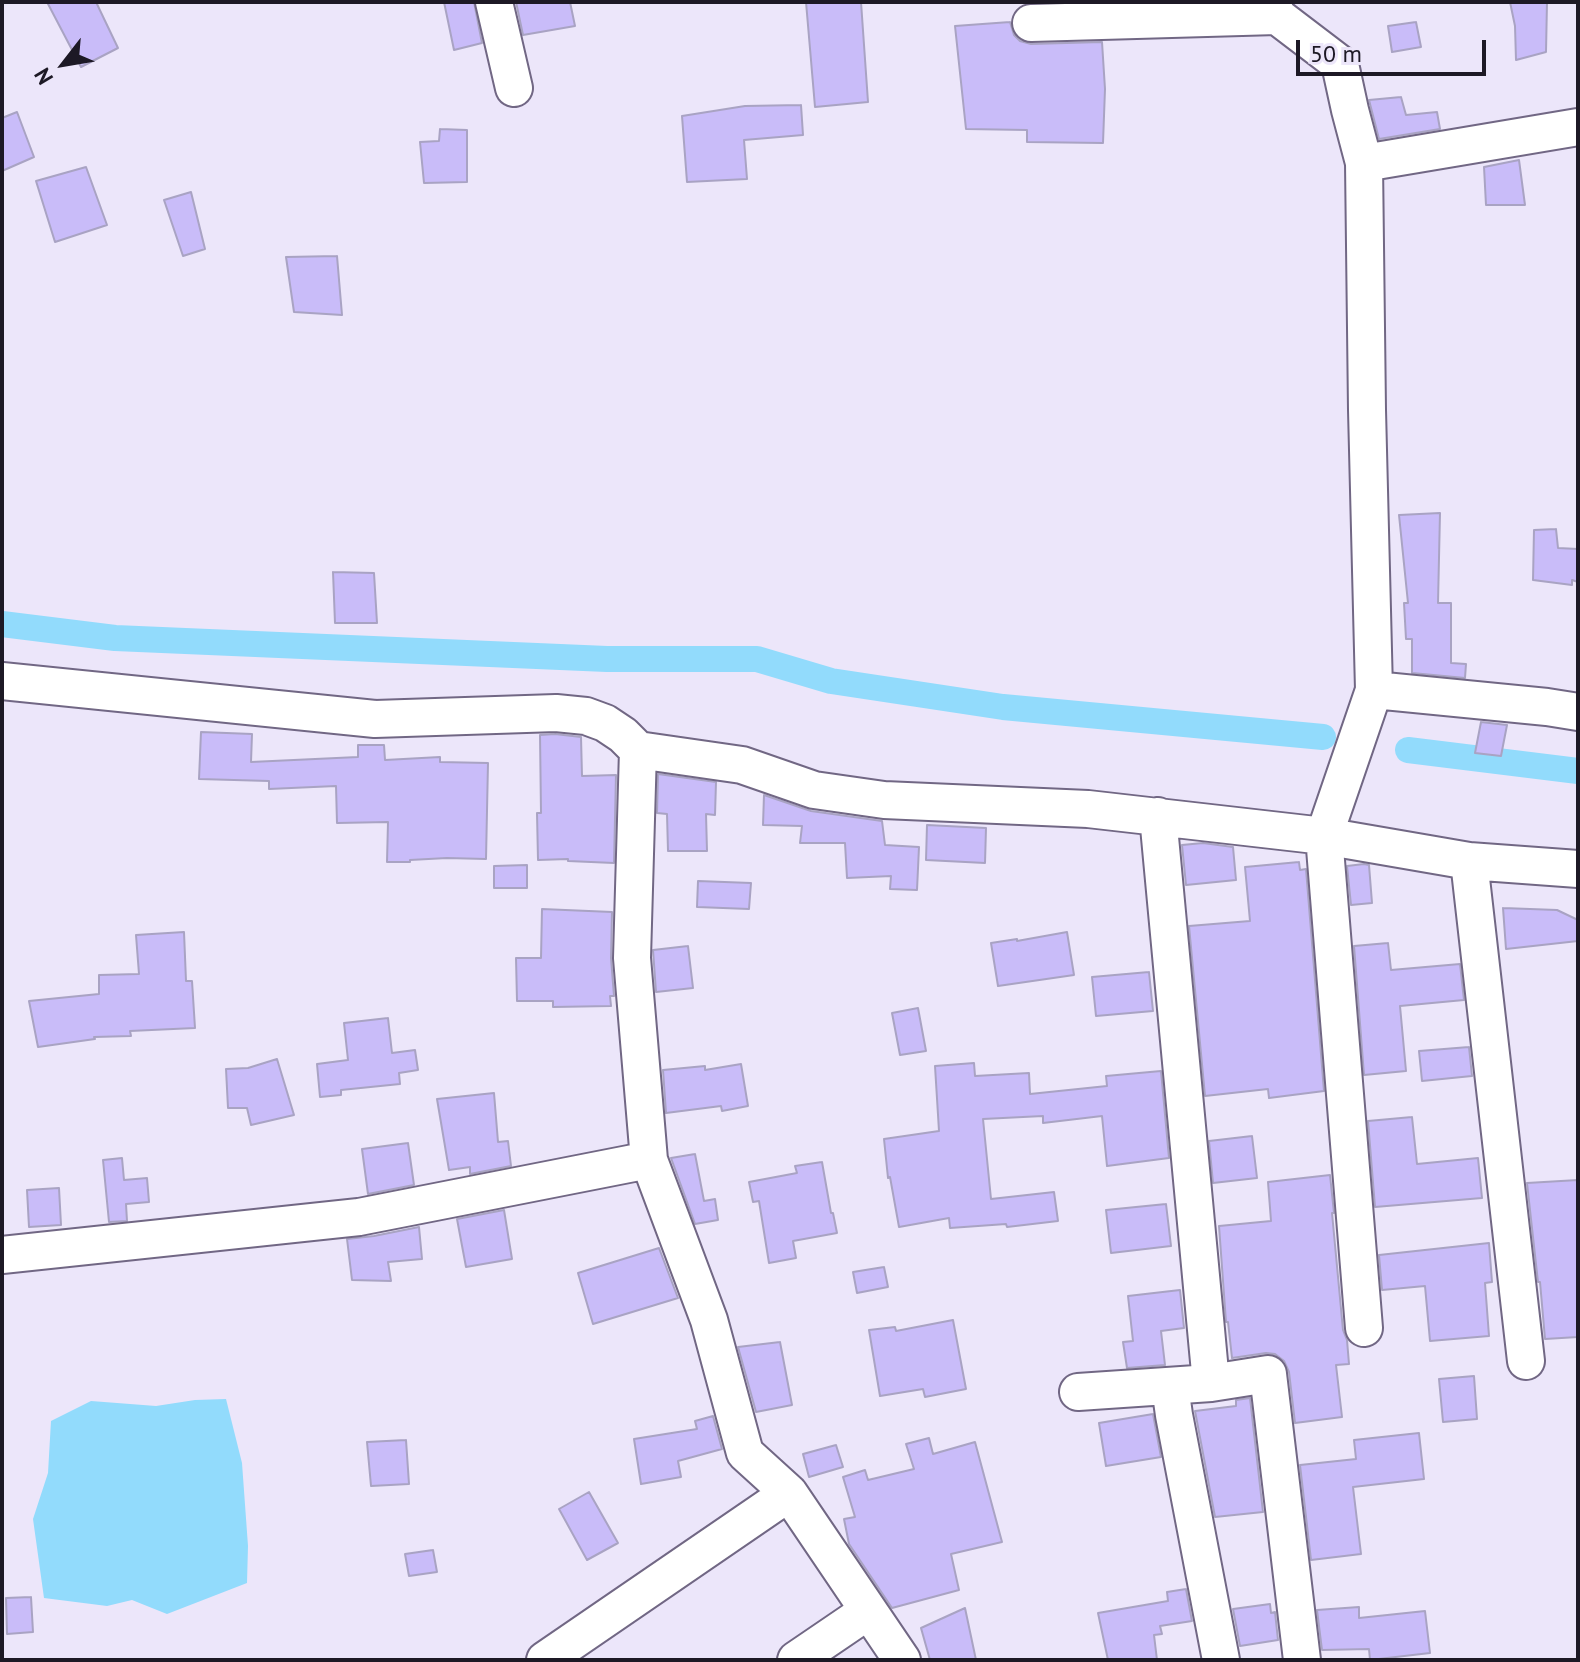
<!DOCTYPE html>
<style>
body{margin:0}
#map{position:relative;width:1580px;height:1662px;overflow:hidden;background:#ece6fa;font-family:"PT Sans",sans-serif}
canvas{display:block}
.frame{position:absolute;inset:0;border:4px solid #1d1925;pointer-events:none}
.north{position:absolute;left:24px;top:24px;width:80px;height:80px;-webkit-text-stroke:6px #ece6fa;paint-order:stroke;rotate:239deg;font-size:22px;font-weight:700;line-height:32px;text-align:center;color:#1d1925}
.north::after{content:'';display:block;margin:auto;width:28px;height:36px;background:#1d1925;clip-path:polygon(50% 0,100% 100%,50% 72%,0 100%)}
.scale{position:absolute;left:1296px;top:40px;width:190px;height:36px;box-sizing:border-box;border:4px solid #1d1925;border-top:0;padding-left:10px;font-size:24px;line-height:28px;white-space:nowrap;color:#1d1925;-webkit-text-stroke:6px #ece6fa;paint-order:stroke}
</style>
<div id="map">
<canvas width="1580" height="1662"></canvas>
<div class="frame"></div>
<div class="north">N</div>
<div class="scale">50 m</div>
</div>
<script>
const g = document.querySelector('canvas').getContext('2d');
g.lineJoin = 'round';
function paint(path, color) { g.fillStyle = color; g.fill(path, 'evenodd'); }
const shape = rows => new Path2D(rows.map(r => 'M' + r).join(''));
function trace(path, color, width, dash) { g.strokeStyle = color; g.lineWidth = width; g.lineCap = dash ? 'butt' : 'round'; g.setLineDash(dash || []); g.stroke(path); }
paint(shape([
 [226,1399,242,1463,248,1546,247,1583,167,1614,132,1600,107,1606,44,1598,33,1519,48,1473,51,1421,91,1401,156,1406,195,1400]
]), '#92dbfc');
trace(shape([
 [2,624,115,638,607,659,757,659,831,681,1003,707,1323,737],
 [1408,750,1578,771]
]), '#92dbfc', 26);
const building = shape([
 [47,2,96,2,118,48,81,67,47,2],
 [444,2,474,2,482,43,454,50,444,2],
 [516,2,570,2,575,26,523,35,516,2],
 [806,2,861,2,868,102,815,107,806,2],
 [1510,2,1547,2,1546,52,1516,60,1515,26,1510,2],
 [1010,22,1014,35,1020,41,1031,44,1102,42,1105,89,1103,143,1027,142,1027,130,966,129,955,26,1010,22],
 [1416,22,1421,47,1392,52,1388,26,1416,22],
 [1401,97,1406,115,1437,112,1440,129,1379,139,1369,100,1401,97],
 [801,105,803,135,744,140,747,179,687,182,682,116,745,106,801,105],
 [17,112,34,157,2,171,2,118,17,112],
 [440,129,467,130,467,182,424,183,420,142,439,141,440,129],
 [1519,160,1525,205,1486,205,1484,167,1519,160],
 [86,167,107,225,55,242,36,181,86,167],
 [191,192,205,249,183,256,164,200,191,192],
 [337,256,342,315,294,312,286,257,337,256],
 [1440,513,1438,603,1451,603,1451,663,1466,664,1465,678,1412,673,1412,639,1406,639,1404,603,1408,603,1399,515,1440,513],
 [1556,529,1558,548,1578,549,1578,582,1572,580,1572,585,1533,580,1534,530,1556,529],
 [333,572,374,573,377,623,335,623,333,572],
 [1481,722,1507,725,1501,756,1475,753,1481,722],
 [201,732,252,734,251,762,358,757,358,745,384,745,385,760,440,757,440,762,488,763,486,859,447,858,410,860,410,862,387,862,388,822,337,823,336,786,269,789,269,781,199,779,201,732],
 [555,734,581,737,582,776,616,775,614,863,568,861,568,859,538,860,537,813,541,813,540,735,555,734],
 [658,774,716,782,715,815,706,814,707,851,668,851,667,814,657,813,658,774],
 [764,795,811,811,882,821,885,845,919,847,917,890,890,889,891,876,847,878,845,843,800,843,802,826,763,825,764,795],
 [927,825,986,828,985,863,926,860,927,825],
 [1203,843,1233,847,1236,880,1186,885,1182,845,1203,843],
 [1299,862,1300,870,1306,869,1324,1091,1269,1098,1268,1089,1205,1096,1189,926,1250,921,1245,867,1299,862],
 [1364,864,1369,865,1372,903,1351,905,1347,866,1364,864],
 [527,865,527,888,494,888,494,866,527,865],
 [698,881,751,883,749,909,697,907,698,881],
 [1503,908,1557,910,1578,920,1578,941,1506,949,1503,908],
 [542,909,612,912,611,958,614,996,610,996,611,1006,553,1007,553,1001,517,1001,516,958,541,958,542,909],
 [184,932,186,981,192,981,195,1028,130,1031,131,1036,94,1037,95,1039,38,1047,29,1001,99,994,99,975,139,974,136,935,184,932],
 [1067,932,1074,975,998,986,991,943,1017,939,1017,941,1067,932],
 [1388,943,1391,970,1460,964,1464,1000,1400,1006,1406,1071,1364,1075,1354,946,1388,943],
 [688,946,693,988,656,992,653,950,688,946],
 [1149,972,1153,1011,1096,1016,1092,977,1149,972],
 [918,1008,926,1051,900,1055,892,1013,918,1008],
 [388,1018,392,1053,415,1050,418,1070,399,1073,400,1084,341,1090,341,1095,320,1097,317,1064,348,1060,344,1023,388,1018],
 [1469,1047,1472,1076,1422,1081,1419,1051,1469,1047],
 [277,1059,294,1115,251,1125,247,1108,228,1108,226,1069,248,1068,277,1059],
 [974,1063,975,1076,1029,1073,1030,1094,1107,1086,1106,1076,1161,1071,1169,1158,1107,1166,1102,1116,1043,1123,1043,1116,983,1119,991,1199,1054,1192,1058,1221,1007,1227,1006,1224,950,1228,949,1218,899,1227,890,1177,888,1178,884,1139,939,1131,935,1066,974,1063],
 [741,1064,748,1106,722,1111,721,1106,666,1113,663,1070,705,1066,705,1070,741,1064],
 [494,1093,498,1142,508,1141,511,1166,470,1174,470,1167,449,1170,437,1099,494,1093],
 [1412,1117,1417,1164,1478,1158,1482,1198,1375,1207,1368,1121,1412,1117],
 [1252,1136,1257,1178,1213,1183,1209,1141,1252,1136],
 [408,1143,414,1185,368,1194,362,1149,408,1143],
 [695,1154,704,1201,715,1199,718,1220,695,1224,671,1158,695,1154],
 [122,1158,124,1180,147,1178,149,1202,126,1204,127,1221,109,1222,103,1160,122,1158],
 [822,1162,831,1213,833,1213,837,1233,793,1241,796,1258,769,1263,759,1201,753,1202,749,1182,797,1173,795,1166,822,1162],
 [1330,1175,1334,1213,1332,1213,1343,1330,1347,1340,1349,1364,1336,1365,1342,1417,1295,1423,1289,1372,1284,1361,1275,1354,1266,1353,1232,1358,1228,1322,1226,1322,1219,1226,1271,1221,1268,1182,1330,1175],
 [1578,1180,1578,1337,1545,1339,1540,1282,1538,1282,1527,1183,1578,1180],
 [59,1188,61,1225,29,1227,27,1190,59,1188],
 [1166,1204,1171,1246,1111,1253,1106,1210,1166,1204],
 [504,1210,512,1259,466,1267,457,1219,504,1210],
 [419,1227,422,1259,388,1262,391,1281,352,1280,347,1239,374,1236,419,1227],
 [1489,1243,1492,1282,1485,1283,1489,1336,1430,1341,1425,1286,1382,1290,1379,1255,1489,1243],
 [659,1248,678,1298,593,1324,578,1273,659,1248],
 [884,1267,888,1287,857,1293,853,1272,884,1267],
 [1180,1290,1184,1328,1161,1331,1165,1365,1127,1368,1123,1342,1133,1341,1128,1296,1180,1290],
 [953,1320,966,1389,925,1397,923,1389,880,1396,869,1330,895,1327,896,1331,953,1320],
 [780,1342,792,1405,756,1412,738,1347,780,1342],
 [1474,1376,1477,1419,1443,1422,1439,1379,1474,1376],
 [1250,1398,1263,1512,1215,1517,1195,1411,1236,1406,1236,1400,1250,1398],
 [1153,1414,1161,1457,1106,1466,1099,1423,1153,1414],
 [713,1416,722,1449,678,1461,681,1477,641,1484,634,1439,697,1429,695,1421,713,1416],
 [1419,1433,1424,1479,1353,1487,1361,1554,1311,1560,1300,1465,1356,1459,1354,1440,1419,1433],
 [929,1438,933,1454,975,1442,1002,1542,951,1554,959,1590,892,1608,849,1544,844,1519,855,1517,843,1477,865,1470,868,1480,914,1469,906,1444,929,1438],
 [406,1440,409,1484,371,1486,367,1442,406,1440],
 [836,1445,843,1467,809,1477,803,1454,836,1445],
 [589,1492,618,1543,587,1560,559,1509,589,1492],
 [433,1550,437,1572,409,1576,405,1554,433,1550],
 [1186,1589,1192,1621,1160,1626,1162,1634,1154,1635,1157,1660,1108,1660,1098,1613,1168,1601,1167,1592,1186,1589],
 [31,1597,33,1632,7,1634,6,1598,31,1597],
 [1270,1604,1271,1613,1275,1612,1278,1640,1240,1646,1233,1609,1270,1604],
 [1359,1607,1359,1618,1425,1611,1430,1653,1370,1660,1369,1649,1322,1650,1317,1610,1359,1607],
 [965,1608,976,1660,930,1660,921,1628,965,1608]
]);
paint(building, '#c9bcf9');
trace(building, '#a9a3c3', 2);
const minor = shape([
 [494,2,514,88],
 [1272,2,1277,16,1340,64,1350,110,1364,163,1367,410,1374,690,1324,836,1364,1328],
 [1031,23,1277,16],
 [1364,163,1578,127],
 [2,681,375,719,556,713,586,716,605,723,623,735,638,750],
 [1374,690,1547,707,1578,712],
 [1158,816,1211,1383],
 [1469,861,1526,1361],
 [2,1255,359,1217,649,1160],
 [1170,1386,1174,1415,1221,1660],
 [1078,1392,1211,1383,1268,1374,1302,1660],
 [789,1493,745,1453,709,1320,649,1160,632,958,638,750,742,765,814,790,884,800,1088,809,1324,836,1469,861,1578,869],
 [545,1660,789,1493,902,1660],
 [796,1660,868,1611]
]);
trace(minor, '#716784', 40);
trace(minor, '#fff', 36);
</script>
